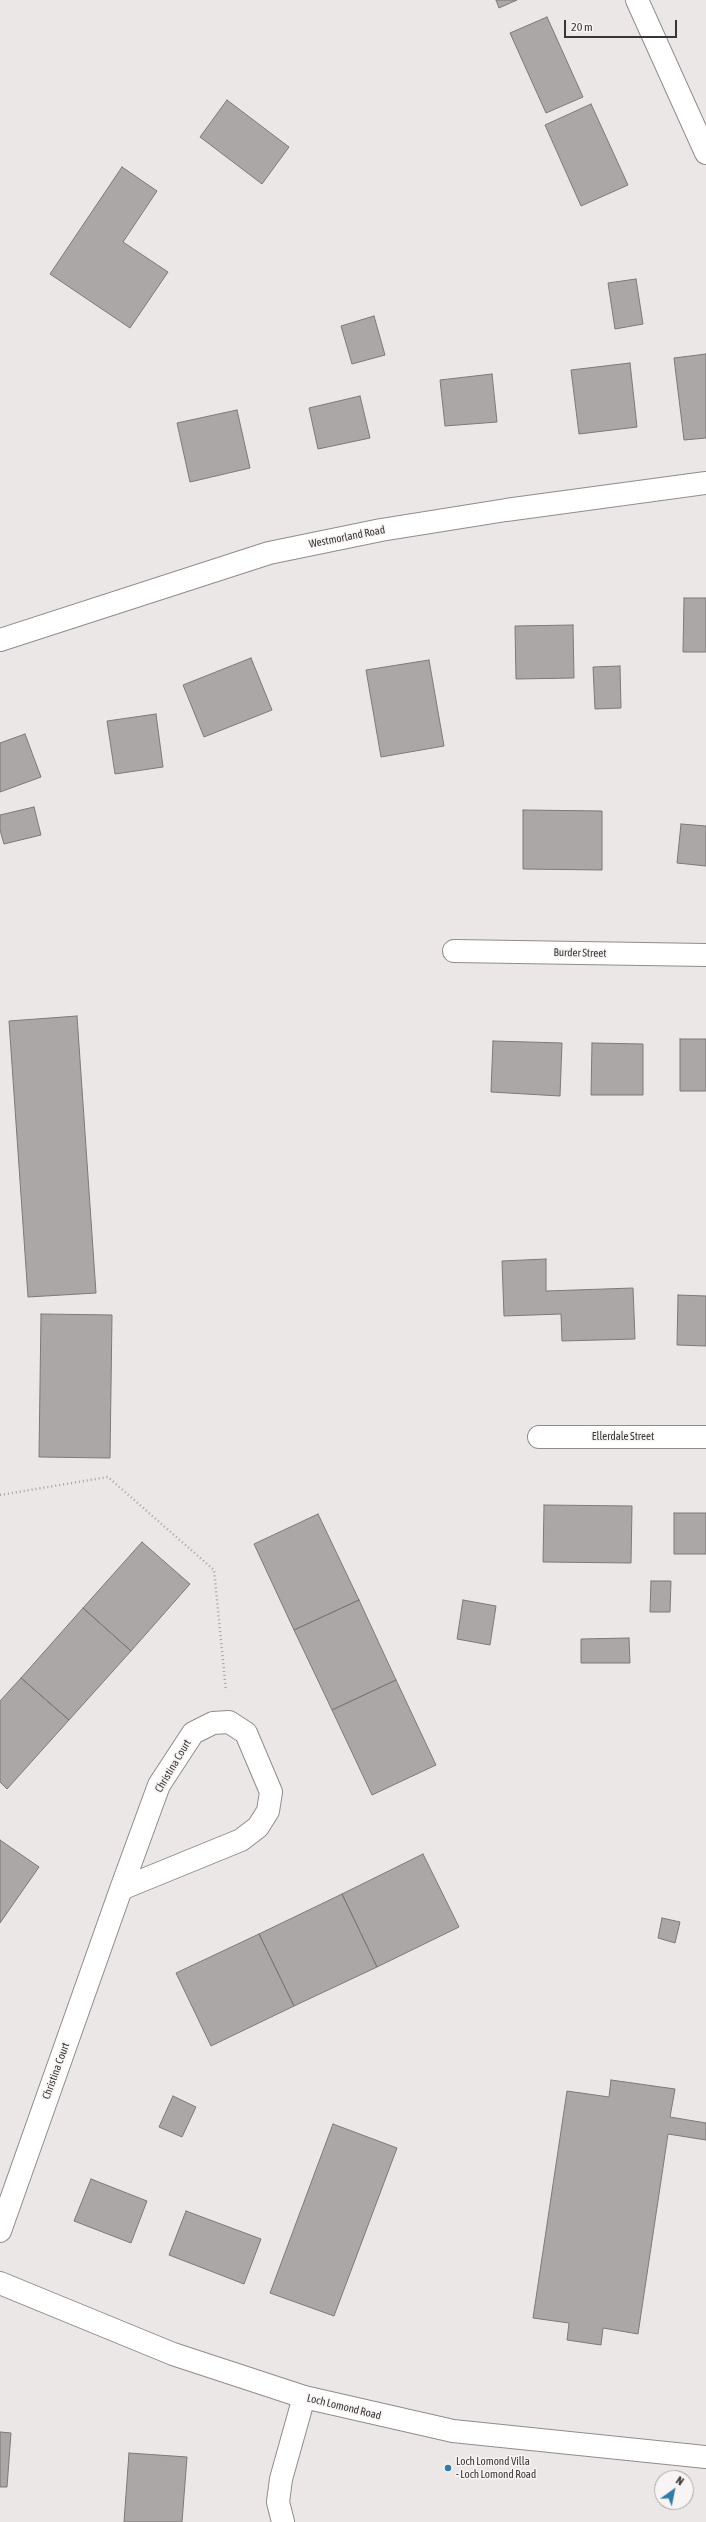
<!DOCTYPE html>
<style>
body{margin:0}
#map{position:relative;width:706px;height:2522px;overflow:hidden;background:#ebe7e6;font-family:"Asap Condensed",sans-serif}
canvas{display:block}
.north{position:absolute;left:654px;top:2470px;width:40px;height:40px;box-sizing:border-box;background:#f9f4f4;border:1px solid #aba8a8;border-radius:50%;rotate:33deg;font-size:11px;font-weight:700;line-height:16px;text-align:center;color:#373635}
.north::after{content:'';display:block;margin:auto;width:14px;height:18px;background:#2f7bad;clip-path:polygon(50% 0,100% 100%,50% 72%,0 100%)}
.scale{position:absolute;left:564px;top:20px;width:113px;height:18px;box-sizing:border-box;border:2px solid #373635;border-top:0;padding-left:5px;font-size:12px;line-height:14px;white-space:nowrap;color:#373635;-webkit-text-stroke:3px #f9f4f4;paint-order:stroke}
</style>
<div id="map">
<canvas width="706" height="2522"></canvas>
<div class="north">N</div>
<div class="scale">20 m</div>
</div>
<script>
const g = document.querySelector('canvas').getContext('2d');
g.lineJoin = 'round';
function paint(path, color) { g.fillStyle = color; g.fill(path, 'evenodd'); }
const shape = rows => new Path2D(rows.map(r => 'M' + r).join(''));
function trace(path, color, width, dash) { g.strokeStyle = color; g.lineWidth = width; g.lineCap = dash ? 'butt' : 'round'; g.setLineDash(dash || []); g.stroke(path); }
function write(font, color, halo, rows, align = 'center') {
  g.font = font + ' "Asap Condensed",sans-serif'; g.lineWidth = 3; g.setLineDash([]); g.textBaseline = 'middle'; g.strokeStyle = halo; g.fillStyle = color; for (const [text, x, y, turn = 0] of rows) {
    g.save(); g.translate(x, y); g.rotate((+turn || 0) * Math.PI / 180); g.textAlign = isNaN(turn) ? turn : align; if (halo) g.strokeText(text, 0, 0); g.fillText(text, 0, 0); g.restore();
  }
}
const building = shape([
 [496,0,517,0,499,8,496,0],
 [547,17,583,97,546,113,510,33,547,17],
 [227,100,289,147,262,184,200,137,227,100],
 [591,104,628,185,581,206,545,125,591,104],
 [122,167,157,191,123,242,168,272,130,328,50,274,122,167],
 [636,279,643,324,615,329,608,283,636,279],
 [374,316,385,355,352,364,341,326,374,316],
 [706,354,706,438,684,440,674,358,706,354],
 [630,363,637,427,579,434,571,370,630,363],
 [492,374,497,422,445,426,440,380,492,374],
 [360,396,370,438,318,449,309,408,360,396],
 [237,410,250,468,190,482,177,423,237,410],
 [684,598,706,598,706,652,683,652,684,598],
 [573,625,574,678,516,679,515,626,573,625],
 [251,658,272,710,204,737,183,685,251,658],
 [429,660,444,746,381,757,366,670,429,660],
 [620,666,621,708,595,709,593,667,620,666],
 [156,714,163,767,115,774,107,721,156,714],
 [25,734,41,777,0,792,0,743,25,734],
 [34,807,41,835,4,844,0,830,0,815,34,807],
 [523,810,602,811,602,870,523,869,523,810],
 [681,824,706,826,706,866,677,863,681,824],
 [77,1016,96,1293,28,1297,9,1021,77,1016],
 [680,1039,706,1039,706,1091,680,1091,680,1039],
 [493,1041,562,1043,560,1096,491,1092,493,1041],
 [592,1043,643,1044,643,1095,591,1095,592,1043],
 [546,1259,546,1291,633,1288,635,1339,562,1341,561,1314,504,1316,502,1261,546,1259],
 [678,1295,706,1296,706,1346,677,1345,678,1295],
 [41,1314,112,1315,110,1458,39,1457,41,1314],
 [544,1505,632,1506,631,1563,543,1562,544,1505],
 [674,1513,706,1513,706,1554,674,1554,674,1513],
 [318,1514,359,1600,294,1630,254,1544,318,1514],
 [142,1542,190,1584,131,1651,83,1608,142,1542],
 [651,1581,671,1581,670,1612,650,1612,651,1581],
 [359,1600,396,1680,332,1710,294,1630,359,1600],
 [463,1600,496,1606,490,1645,457,1639,463,1600],
 [83,1608,131,1651,69,1720,21,1678,83,1608],
 [629,1638,630,1663,581,1663,581,1639,629,1638],
 [21,1678,69,1720,7,1789,0,1782,0,1701,21,1678],
 [396,1680,436,1765,372,1795,332,1710,396,1680],
 [0,1840,39,1867,0,1923,0,1840],
 [423,1854,459,1927,377,1967,342,1894,423,1854],
 [342,1894,377,1967,294,2006,259,1934,342,1894],
 [662,1918,680,1922,675,1943,658,1938,662,1918],
 [259,1934,294,2006,211,2046,176,1973,259,1934],
 [611,2080,675,2089,670,2117,706,2123,706,2140,668,2134,638,2334,603,2328,601,2345,567,2340,569,2323,533,2318,567,2091,609,2097,611,2080],
 [173,2096,196,2107,182,2137,159,2127,173,2096],
 [333,2124,397,2148,334,2316,270,2293,333,2124],
 [91,2179,147,2201,131,2243,74,2221,91,2179],
 [186,2211,261,2239,244,2284,169,2255,186,2211],
 [0,2432,11,2433,7,2487,0,2487,0,2432],
 [129,2453,187,2457,182,2522,124,2522,129,2453]
]);
paint(building, '#aca7a7');
trace(building, '#7d7978', 1);
const street = shape([
 [637,0,706,153],
 [454,951,706,955],
 [539,1437,706,1437],
 [0,2231,121,1889,159,1785,193,1733,213,1723,229,1722,246,1733,271,1792,268,1811,258,1827,241,1840,121,1889],
 [283,2522,278,2502,281,2479,304,2397]
]);
const secondary = shape([
 [0,640,269,553,381,530,506,510,706,483],
 [0,2283,173,2354,304,2397,453,2431,706,2457]
]);
trace(street, '#908c8b', 24);
trace(secondary, '#908c8b', 24);
trace(shape([
 [0,1495,108,1477,214,1570,226,1691]
]), '#a6a3a2', 2.5, [1, 3]);
trace(street, '#fff', 22);
trace(secondary, '#fff', 22);
for (const [x, y, r, color] of [
 [448,2468,4,"#2f7bad"]
]) { const dot = new Path2D(); dot.arc(x, y, r, 0, 2 * Math.PI); g.fillStyle = color; g.fill(dot); trace(dot, '#f9f4f4', 1.5); }
write('11px', '#373635', '#f9f4f4', [
 ["Westmorland Road",347,537,-11],
 ["Burder Street",580,953,1],
 ["Ellerdale Street",623,1437],
 ["Christina Court",173,1766,-59],
 ["Christina Court",56,2071,-70],
 ["Loch Lomond Road",344,2407,14]
]);
write('11px', '#373635', '#f9f4f4', [
 ["Loch Lomond Villa",456,2462],
 ["- Loch Lomond Road",456,2475]
], 'left');
</script>
